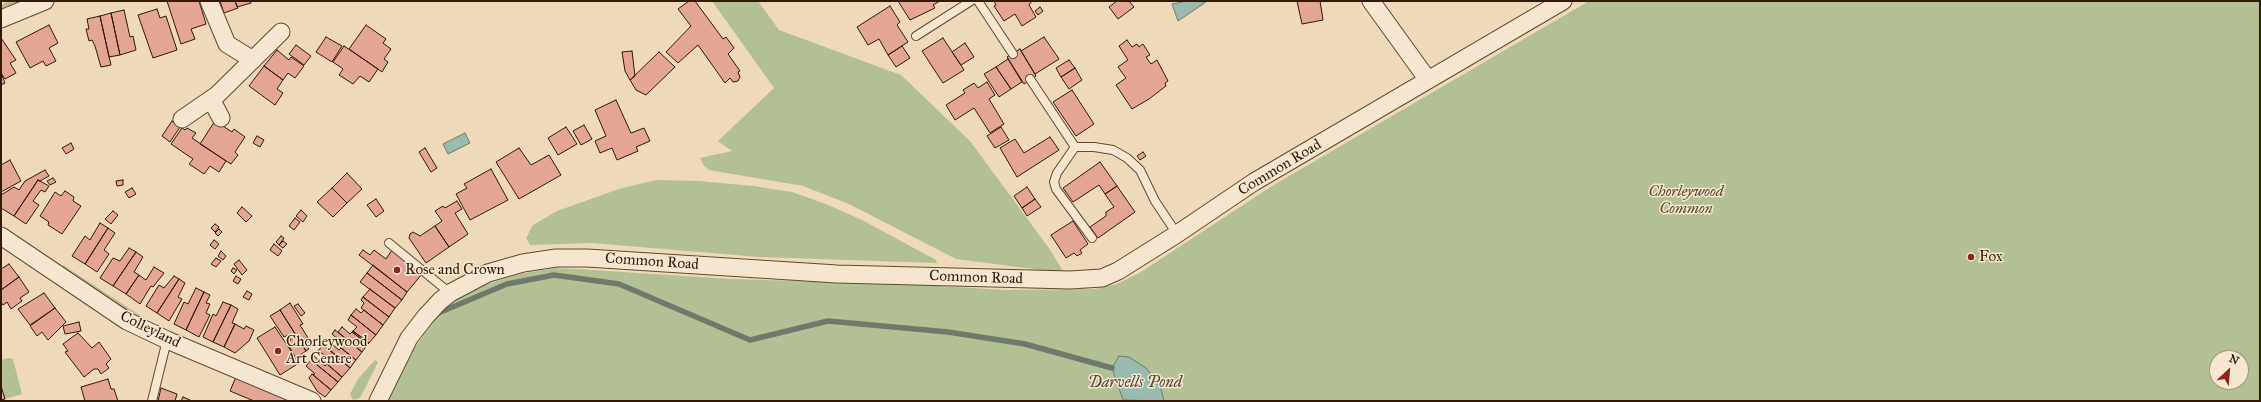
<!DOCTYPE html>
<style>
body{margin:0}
#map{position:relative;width:2261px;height:402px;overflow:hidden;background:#eed9b8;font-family:"IM FELL Great Primer",serif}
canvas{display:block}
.frame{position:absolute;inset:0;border:2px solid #331908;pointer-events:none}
.north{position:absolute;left:2209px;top:350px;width:40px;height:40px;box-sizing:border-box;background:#f4e6d1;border:1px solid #a79481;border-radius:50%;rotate:26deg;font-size:11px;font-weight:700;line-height:16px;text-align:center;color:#331908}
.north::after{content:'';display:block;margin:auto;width:14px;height:18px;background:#8f2418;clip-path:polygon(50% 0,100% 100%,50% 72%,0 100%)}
</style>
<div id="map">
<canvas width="2261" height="402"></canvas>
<div class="frame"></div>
<div class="north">N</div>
</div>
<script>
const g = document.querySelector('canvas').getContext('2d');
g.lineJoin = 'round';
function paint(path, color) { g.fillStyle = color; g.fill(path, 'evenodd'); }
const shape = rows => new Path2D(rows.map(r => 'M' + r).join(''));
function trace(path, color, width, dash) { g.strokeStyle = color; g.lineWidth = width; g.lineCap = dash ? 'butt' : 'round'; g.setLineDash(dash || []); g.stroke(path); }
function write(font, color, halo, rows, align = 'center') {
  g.font = font + ' "IM FELL Great Primer",serif'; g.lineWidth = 3; g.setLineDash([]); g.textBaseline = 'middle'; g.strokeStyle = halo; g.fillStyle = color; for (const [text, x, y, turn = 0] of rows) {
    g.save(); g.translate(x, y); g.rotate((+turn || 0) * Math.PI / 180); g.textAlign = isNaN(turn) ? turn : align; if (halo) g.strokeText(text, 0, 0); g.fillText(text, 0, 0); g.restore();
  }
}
paint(shape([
 [9,1,27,1,1,12,1,5],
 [712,1,758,1,779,30,901,75,970,141,1051,251,1064,273,956,259,849,204,803,186,709,170,704,166,700,158,732,151,718,141,774,88],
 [1589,1,2260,1,2260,401,388,401,412,351,439,314,462,294,474,288,520,274,555,268,592,270,730,279,907,284,1005,290,1095,289,1117,284,1141,272,1272,186],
 [2217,358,2241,358,2241,382,2217,382],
 [656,180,699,181,753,186,792,192,826,204,862,220,936,260,937,263,759,257,592,243,530,245,526,238,533,225,557,211,619,189],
 [63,265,150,322,147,324,62,270],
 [9,358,13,359,22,394,5,399,1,386,1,360],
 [375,360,378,362,360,398,353,400,350,394,358,379]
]), '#b3c093');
const water = shape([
 [1187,1,1206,2,1178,21,1172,4,1187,1],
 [465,133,470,143,448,154,443,144,465,133],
 [1119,356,1129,357,1146,368,1161,389,1164,401,1123,400,1112,368,1119,356]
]);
paint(water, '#99baae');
trace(water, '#707a6c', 1);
trace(shape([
 [436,314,507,284,554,275,619,284,750,340,828,321,948,332,1025,344,1112,368]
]), '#707a6c', 5.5);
const building = shape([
 [167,1,199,1,206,24,191,29,195,39,181,44,167,1],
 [216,1,235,1,238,8,224,13,220,1,216,3,216,1],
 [235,1,251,1,251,3,237,7,235,1],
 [689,1,695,1,723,39,726,37,734,48,728,54,740,71,738,72,740,77,738,81,733,82,730,78,725,83,698,45,678,63,666,52,691,26,678,9,689,1],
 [898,1,940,1,933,5,935,8,910,20,898,1],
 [994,1,1032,1,1029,5,1036,17,1022,26,1015,14,1004,21,994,6,996,5,994,1],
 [1117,1,1129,1,1134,7,1118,19,1109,7,1117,1],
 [1297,1,1320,1,1323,20,1302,24,1297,1],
 [890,6,900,22,897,25,908,42,888,55,879,39,868,45,857,27,890,6],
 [1040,7,1043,11,1038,15,1035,11,1040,7],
 [157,9,160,18,166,16,177,50,153,58,138,15,157,9],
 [124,10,130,37,133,36,136,50,120,55,111,13,124,10],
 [111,13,120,55,109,57,100,16,111,13],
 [100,16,111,65,101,67,95,46,92,40,89,41,86,29,89,29,87,19,100,16],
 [49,25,58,43,49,48,56,61,46,66,43,61,30,68,16,42,49,25],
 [366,25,386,39,383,43,391,49,384,59,388,62,382,72,349,49,366,25],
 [326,37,342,46,332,62,316,52,326,37],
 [1044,37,1059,59,1035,74,1021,51,1044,37],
 [1,38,16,60,10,63,16,73,5,79,1,73,1,38],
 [943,38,964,70,943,83,922,51,943,38],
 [1127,40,1132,47,1137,44,1139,47,1143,44,1150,55,1146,57,1151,64,1157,60,1168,81,1165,83,1166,86,1149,99,1132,109,1116,85,1126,78,1118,67,1128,60,1119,46,1127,40],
 [965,43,974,57,961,65,952,52,965,43],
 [296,45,311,56,304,65,289,54,296,45],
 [344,46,378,69,369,82,360,76,353,84,339,75,343,69,333,62,344,46],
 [902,46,910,58,896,67,888,55,902,46],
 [1020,49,1036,76,1024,84,1007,57,1020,49],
 [277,50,289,60,291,57,304,66,295,78,288,73,283,80,264,66,277,50],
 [632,51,635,76,630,80,625,71,622,52,632,51],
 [659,52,675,67,646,95,636,90,630,80,659,52],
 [1008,59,1022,82,1011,89,996,67,1008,59],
 [1069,60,1075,68,1061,77,1056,68,1069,60],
 [264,66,283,80,277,89,283,93,275,105,249,86,264,66],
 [996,67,1011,89,999,97,984,74,996,67],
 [1075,68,1082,80,1069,89,1061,77,1075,68],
 [1,73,5,83,1,85,1,73],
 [987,82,995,95,989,99,1004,124,990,133,974,108,955,120,946,105,965,93,963,90,974,83,978,88,987,82],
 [1072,90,1094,124,1076,136,1053,102,1072,90],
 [616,100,631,133,644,128,650,141,636,147,638,151,617,160,612,148,600,153,595,141,606,136,595,110,616,100],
 [172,121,180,127,170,142,162,136,172,121],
 [215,121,232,132,234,129,245,137,235,152,238,155,231,164,200,144,215,121],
 [584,125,592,139,581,145,573,131,584,125],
 [566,127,577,144,558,155,548,138,566,127],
 [1001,127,1009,140,995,148,987,136,1001,127],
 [182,128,185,130,187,128,196,133,192,138,226,161,219,172,210,166,204,174,189,164,193,159,171,144,182,128],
 [257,136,264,140,260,147,253,143,257,136],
 [1050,137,1059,150,1017,177,1000,148,1015,139,1024,153,1050,137],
 [71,143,74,149,66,154,62,148,71,143],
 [425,148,437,168,431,172,419,152,425,148],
 [519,148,531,165,549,155,561,175,519,199,496,162,519,148],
 [1143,152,1146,156,1140,160,1137,156,1143,152],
 [10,160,21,181,1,192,1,165,10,160],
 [1100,162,1117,186,1105,194,1099,185,1073,202,1063,188,1100,162],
 [491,169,508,200,470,220,456,194,467,188,464,184,491,169],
 [45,170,49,176,40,181,38,180,14,216,1,208,1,195,14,187,19,190,25,181,45,170],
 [347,173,362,189,347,203,332,188,347,173],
 [53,178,56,182,50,185,47,181,53,178],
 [38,180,49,186,45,192,41,190,33,201,39,205,26,224,14,216,38,180],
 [123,180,123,185,117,186,116,181,123,180],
 [1117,186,1135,212,1098,238,1090,227,1106,216,1106,212,1114,207,1105,194,1117,186],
 [1027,187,1035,199,1022,208,1014,196,1027,187],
 [132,188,136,194,129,198,125,192,132,188],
 [332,188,347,203,333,217,317,202,332,188],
 [65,191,74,197,73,201,81,206,62,234,48,225,49,222,40,216,55,192,61,196,65,191],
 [376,199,384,211,376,217,367,205,376,199],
 [1035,199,1041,207,1027,216,1022,208,1035,199],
 [457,201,462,209,455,213,468,234,449,247,435,226,442,221,435,211,443,206,445,208,457,201],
 [242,207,252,216,246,222,237,213,242,207],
 [301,210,307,216,303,222,296,216,301,210],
 [113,211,118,215,111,224,105,219,113,211],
 [295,218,300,222,294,230,289,226,295,218],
 [1073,221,1088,244,1080,250,1082,253,1077,256,1074,253,1066,258,1051,235,1073,221],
 [100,223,108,228,85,264,72,256,85,236,90,240,100,223],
 [215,224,219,227,215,232,211,228,215,224],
 [435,226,449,247,426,263,409,238,410,234,413,232,420,236,435,226],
 [108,228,115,233,104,250,109,254,97,272,85,264,108,228],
 [219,229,222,232,218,236,215,233,219,229],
 [281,236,284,238,279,245,276,242,281,236],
 [214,240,219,244,215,249,210,245,214,240],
 [283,241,287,244,283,248,279,245,283,241],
 [274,244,282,251,278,256,270,250,274,244],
 [129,248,136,252,113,286,100,278,113,258,120,261,129,248],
 [363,250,370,255,374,250,386,259,392,250,422,274,407,292,359,255,363,250],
 [221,251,226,256,223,260,218,256,221,251],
 [136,252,143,257,134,272,139,275,126,294,113,286,136,252],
 [216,258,221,261,216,267,211,264,216,258],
 [239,260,247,270,242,275,234,264,239,260],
 [9,264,19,277,1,290,1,269,9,264],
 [373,265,407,292,402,300,367,273,373,265],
 [154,267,164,273,153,287,151,286,140,304,126,294,139,275,146,280,154,267],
 [233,268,237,270,234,274,231,271,233,268],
 [367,273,402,300,395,308,360,282,367,273],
 [174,276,179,279,157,313,146,306,159,285,164,288,174,276],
 [236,276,241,279,238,284,233,281,236,276],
 [19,277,29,292,20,298,22,301,11,309,7,302,3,305,1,302,1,290,19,277],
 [179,279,185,283,178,297,182,299,169,321,157,313,179,279],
 [196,288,204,292,186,330,174,324,184,302,188,304,196,288],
 [370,289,395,308,389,317,363,297,370,289],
 [247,291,252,294,249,300,243,297,247,291],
 [204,292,210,295,206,303,210,304,206,313,210,315,199,337,186,330,204,292],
 [44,293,55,308,30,325,18,309,44,293],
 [363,297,389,317,383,325,361,308,364,303,361,300,363,297],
 [223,302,231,305,213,342,203,337,213,314,216,316,223,302],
 [290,303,303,324,300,325,310,341,305,344,309,349,306,351,280,310,290,303],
 [298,304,305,313,301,316,294,306,298,304],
 [231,305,238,309,232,323,235,324,224,347,213,342,231,305],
 [55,308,66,322,48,340,42,332,37,336,30,326,55,308],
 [356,309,361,313,364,310,383,325,376,335,351,315,356,309],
 [280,310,306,351,296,358,287,343,291,340,288,335,284,337,270,316,280,310],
 [351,315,376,335,369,343,353,331,357,327,348,320,351,315],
 [79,322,81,331,65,334,63,326,79,322],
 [235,324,244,329,246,326,254,330,249,341,235,353,224,347,235,324],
 [275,327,299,363,280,375,257,338,275,327],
 [342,327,350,334,352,332,368,344,362,352,338,332,342,327],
 [335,330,362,352,356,360,340,347,343,344,332,334,335,330],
 [353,331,369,343,368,344,352,332,353,331],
 [78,333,92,348,99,342,111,359,106,364,109,368,101,374,98,369,94,369,84,377,65,352,68,351,63,344,78,333],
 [323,345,350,368,342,377,327,364,331,359,318,351,323,345],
 [333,345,339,350,341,348,356,360,350,368,329,349,333,345],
 [314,356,325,366,327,364,342,377,338,382,311,360,314,356],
 [311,360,338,382,331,390,313,375,315,374,306,366,311,360],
 [312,374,331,390,325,397,317,391,309,378,312,374],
 [236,377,286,399,286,401,254,401,230,391,236,377],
 [108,379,111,389,114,389,118,401,85,401,81,387,108,379],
 [1,386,5,399,1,400,1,386],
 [161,388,177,394,175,401,158,401,161,388],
 [183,397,190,400,190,401,181,401,183,397]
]);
paint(building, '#e4a596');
trace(building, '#331908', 1);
const lane = shape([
 [978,1,1013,54],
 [916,36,971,1],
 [1030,79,1075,147,1057,173,1054,182,1056,189,1092,238],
 [1075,147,1094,147,1113,150,1127,158,1140,170,1155,201,1177,234],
 [389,243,450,293],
 [152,401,167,340]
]);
const street = shape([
 [209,1,227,44,253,60],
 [1371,1,1428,80],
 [1,19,45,1],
 [211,99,221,118],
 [182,119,217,95,281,32],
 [1,236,127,321,167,340,312,401],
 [378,401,409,338,426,316,440,301,450,293,488,273,523,263,556,258,587,258,837,274,1070,280,1102,278,1118,271,1177,234,1254,182,1563,1]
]);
trace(lane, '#624934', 10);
trace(street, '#624934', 19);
trace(lane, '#f4e6d1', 8);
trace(street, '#f4e6d1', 17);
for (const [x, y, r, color] of [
 [1971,257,4,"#8f2418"],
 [397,270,4,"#8f2418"],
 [278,351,4,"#8f2418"]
]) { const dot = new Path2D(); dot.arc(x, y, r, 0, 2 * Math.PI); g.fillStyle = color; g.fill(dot); trace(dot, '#f4e6d1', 1.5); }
write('15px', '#331908', '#f4e6d1', [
 ["Common Road",1280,168,-31],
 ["Common Road",652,262,4],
 ["Common Road",976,278,2],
 ["Colleyland",150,330,26]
]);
write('italic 15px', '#594b32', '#f4e6d1', [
 ["Chorleywood",1686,192],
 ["Common",1686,209]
]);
write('15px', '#331908', '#f4e6d1', [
 ["Fox",1979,257],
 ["Rose and Crown",405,270],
 ["Chorleywood",286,342],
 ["Art Centre",286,359]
], 'left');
write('italic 16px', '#52493a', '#f4e6d1', [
 ["Darvells Pond",1135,383]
]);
</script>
